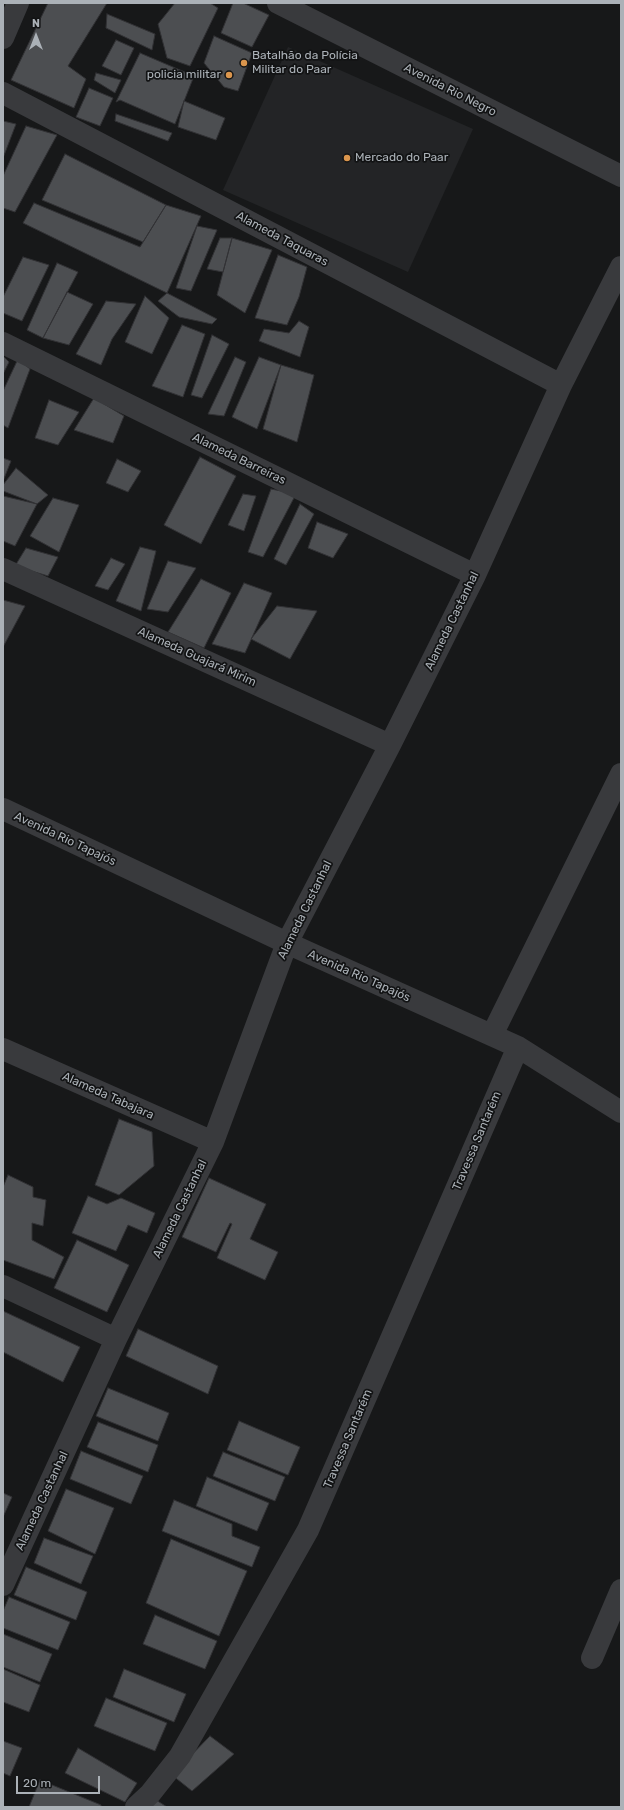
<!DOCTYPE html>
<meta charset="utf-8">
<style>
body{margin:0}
#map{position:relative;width:624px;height:1810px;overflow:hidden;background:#171819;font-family:Rubik,sans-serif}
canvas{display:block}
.frame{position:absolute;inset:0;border:4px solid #abb1b7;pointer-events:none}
.north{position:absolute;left:16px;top:16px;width:40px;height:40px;-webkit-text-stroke:3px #121314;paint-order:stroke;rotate:0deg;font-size:11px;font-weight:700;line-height:16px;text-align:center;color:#abb1b7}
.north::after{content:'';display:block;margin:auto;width:14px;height:18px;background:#abb1b7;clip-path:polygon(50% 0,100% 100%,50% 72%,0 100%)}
.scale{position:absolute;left:16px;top:1776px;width:84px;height:18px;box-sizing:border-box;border:2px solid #abb1b7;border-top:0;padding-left:5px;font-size:12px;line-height:14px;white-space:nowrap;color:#abb1b7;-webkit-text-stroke:3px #121314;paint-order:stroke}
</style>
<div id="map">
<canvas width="624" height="1810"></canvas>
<div class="frame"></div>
<div class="north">N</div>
<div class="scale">20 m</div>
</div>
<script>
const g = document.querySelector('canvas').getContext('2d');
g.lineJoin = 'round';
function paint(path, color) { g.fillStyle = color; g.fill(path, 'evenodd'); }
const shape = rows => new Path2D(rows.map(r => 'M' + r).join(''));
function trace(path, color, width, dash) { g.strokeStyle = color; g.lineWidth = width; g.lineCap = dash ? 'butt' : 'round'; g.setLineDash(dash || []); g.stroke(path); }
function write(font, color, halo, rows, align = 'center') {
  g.font = font + ' Rubik,sans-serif'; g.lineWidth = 3.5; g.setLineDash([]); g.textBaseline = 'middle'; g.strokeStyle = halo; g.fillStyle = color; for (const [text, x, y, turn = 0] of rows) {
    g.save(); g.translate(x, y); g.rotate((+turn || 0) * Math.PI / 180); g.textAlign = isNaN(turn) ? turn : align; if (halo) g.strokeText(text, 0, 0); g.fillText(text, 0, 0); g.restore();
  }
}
paint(shape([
 [288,47,473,129,408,272,223,190]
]), '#232426');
const building = shape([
 [48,3,107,3,68,66,86,79,74,108,11,80,48,3],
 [175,3,210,3,218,8,190,66,167,58,158,24,175,3],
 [233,3,243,3,269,15,252,47,221,33,233,3],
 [107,14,155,34,152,50,106,28,107,14],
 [214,36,252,53,238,91,224,87,204,63,214,36],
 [116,40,134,48,121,75,102,66,116,40],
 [140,53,194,76,175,124,120,100,116,102,140,53],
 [96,73,121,80,115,93,94,80,96,73],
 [89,88,113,98,100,126,76,117,89,88],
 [184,101,225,118,216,140,178,127,184,101],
 [116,114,172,133,168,141,115,121,116,114],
 [3,121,16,124,3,158,3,121],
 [26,126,57,135,15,212,3,208,3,176,26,126],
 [65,154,166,205,143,242,42,200,65,154],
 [34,203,140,247,166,205,201,216,167,293,23,223,34,203],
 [197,226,217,230,191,291,176,288,197,226],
 [220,238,232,238,223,272,207,269,220,238],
 [232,238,272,250,245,313,217,295,232,238],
 [278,255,307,267,299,297,287,325,255,318,278,255],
 [23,257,49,265,22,321,3,313,3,297,23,257],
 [57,263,78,272,43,338,27,330,57,263],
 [67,292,93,304,69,345,43,338,67,292],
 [167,293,217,319,212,324,179,317,158,301,167,293],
 [145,296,169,318,152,354,125,342,145,296],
 [106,301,136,304,112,339,101,365,76,354,106,301],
 [299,321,309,327,300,357,259,341,264,329,289,333,299,321],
 [182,325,205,334,183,397,152,386,182,325],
 [212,335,229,344,202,398,191,395,212,335],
 [3,356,9,362,3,374,3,356],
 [235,357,246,362,224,416,208,414,235,357],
 [259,357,281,365,257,429,232,417,259,357],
 [18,359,30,369,8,428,3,425,3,391,18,359],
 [281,365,314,375,297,442,263,429,281,365],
 [94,398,124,416,113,443,74,430,94,398],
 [49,400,79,412,58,445,35,438,49,400],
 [200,457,236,476,201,544,164,525,200,457],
 [3,458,11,461,3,481,3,458],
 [117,459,141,471,128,492,106,483,117,459],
 [16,468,48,495,37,504,3,491,3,485,16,468],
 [271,489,296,494,263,557,248,552,271,489],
 [243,494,256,496,244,531,228,525,243,494],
 [3,496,37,504,15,546,3,541,3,496],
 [53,498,79,505,59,552,30,536,53,498],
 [300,504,314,514,286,565,274,559,300,504],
 [317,522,348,534,333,558,308,548,317,522],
 [140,547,156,551,141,611,116,601,140,547],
 [26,548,58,557,48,576,15,566,26,548],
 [111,558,125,564,108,590,95,586,111,558],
 [168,561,196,568,168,612,147,609,168,561],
 [201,579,231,593,204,648,168,632,201,579],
 [244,583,272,593,245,653,212,644,244,583],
 [3,600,25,606,3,647,3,600],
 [277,606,317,611,290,659,251,639,277,606],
 [119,1119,152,1132,154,1166,119,1195,95,1185,119,1119],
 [8,1175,33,1187,33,1197,46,1200,43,1226,32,1223,32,1240,64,1257,54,1279,3,1260,3,1187,8,1175],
 [209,1178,266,1204,250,1239,278,1252,265,1280,217,1258,232,1224,230,1223,216,1252,182,1237,209,1178],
 [88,1196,107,1204,121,1198,155,1213,147,1233,128,1225,116,1251,72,1233,88,1196],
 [77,1240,129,1265,107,1312,54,1288,77,1240],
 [3,1311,80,1347,63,1382,3,1352,3,1311],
 [138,1329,218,1366,208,1394,126,1356,138,1329],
 [108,1388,169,1413,158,1441,96,1416,108,1388],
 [239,1421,300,1447,288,1475,227,1450,239,1421],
 [98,1422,158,1445,148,1472,87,1447,98,1422],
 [81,1451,143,1476,131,1504,70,1479,81,1451],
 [223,1452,285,1477,275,1501,213,1476,223,1452],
 [207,1477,269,1503,257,1531,196,1506,207,1477],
 [66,1489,114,1508,95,1554,48,1531,66,1489],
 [3,1493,12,1497,3,1517,3,1493],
 [174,1500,232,1524,232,1536,260,1547,252,1567,162,1531,174,1500],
 [44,1538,93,1556,81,1584,34,1563,44,1538],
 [171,1539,247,1571,219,1636,146,1603,171,1539],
 [26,1567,87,1592,76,1620,14,1595,26,1567],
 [9,1597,70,1622,58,1650,3,1628,3,1611,9,1597],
 [155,1615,217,1641,205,1669,143,1644,155,1615],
 [3,1634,52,1654,40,1682,3,1667,3,1634],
 [3,1669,40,1685,29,1712,3,1702,3,1669],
 [124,1669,186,1694,174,1722,113,1697,124,1669],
 [106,1698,167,1723,155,1751,94,1726,106,1698],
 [210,1736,234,1754,192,1791,172,1775,210,1736],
 [3,1741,22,1748,10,1776,3,1773,3,1741],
 [78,1748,137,1783,125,1802,65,1773,78,1748],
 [40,1780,101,1805,101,1807,29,1807,40,1780],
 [156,1800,167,1807,148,1807,156,1800]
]);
paint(building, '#4c4e51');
trace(building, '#323235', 1);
trace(shape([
 [278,3,621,176],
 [3,38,18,3],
 [3,93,561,385],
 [3,343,475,575],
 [3,569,390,745],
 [3,809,287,943,518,1047,621,1112],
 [492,1035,621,774],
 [3,1049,213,1142],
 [3,1286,116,1339],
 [3,1585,116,1339,213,1142,287,943,390,745,475,575,561,385,621,267],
 [592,1658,621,1590],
 [136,1807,150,1794,180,1756,308,1530,518,1047]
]), '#393a3d', 22);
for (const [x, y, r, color] of [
 [244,63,4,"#db964d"],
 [229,75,4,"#db964d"],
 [347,158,4,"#db964d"]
]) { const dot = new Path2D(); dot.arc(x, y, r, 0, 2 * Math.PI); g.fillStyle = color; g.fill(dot); trace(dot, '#121314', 1.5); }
write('12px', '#abb1b7', '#121314', [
 ["Batalhão da Polícia",252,56],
 ["Militar do Paar",252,70],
 ["policia militar",221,75,"right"],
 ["Mercado do Paar",355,158]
], 'left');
write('12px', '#abb1b7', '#121314', [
 ["Avenida Rio Negro",450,90,27],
 ["Alameda Taquaras",282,239,28],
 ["Alameda Barreiras",239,459,26],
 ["Alameda Castanhal",452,621,-64],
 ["Alameda Guajará Mirim",197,657,24],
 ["Avenida Rio Tapajós",65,839,25],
 ["Alameda Castanhal",305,910,-64],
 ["Avenida Rio Tapajós",359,976,24],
 ["Alameda Tabajara",108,1096,24],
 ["Travessa Santarém",477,1141,-67],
 ["Alameda Castanhal",180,1209,-64],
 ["Travessa Santarém",348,1439,-67],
 ["Alameda Castanhal",42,1501,-65]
]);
</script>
